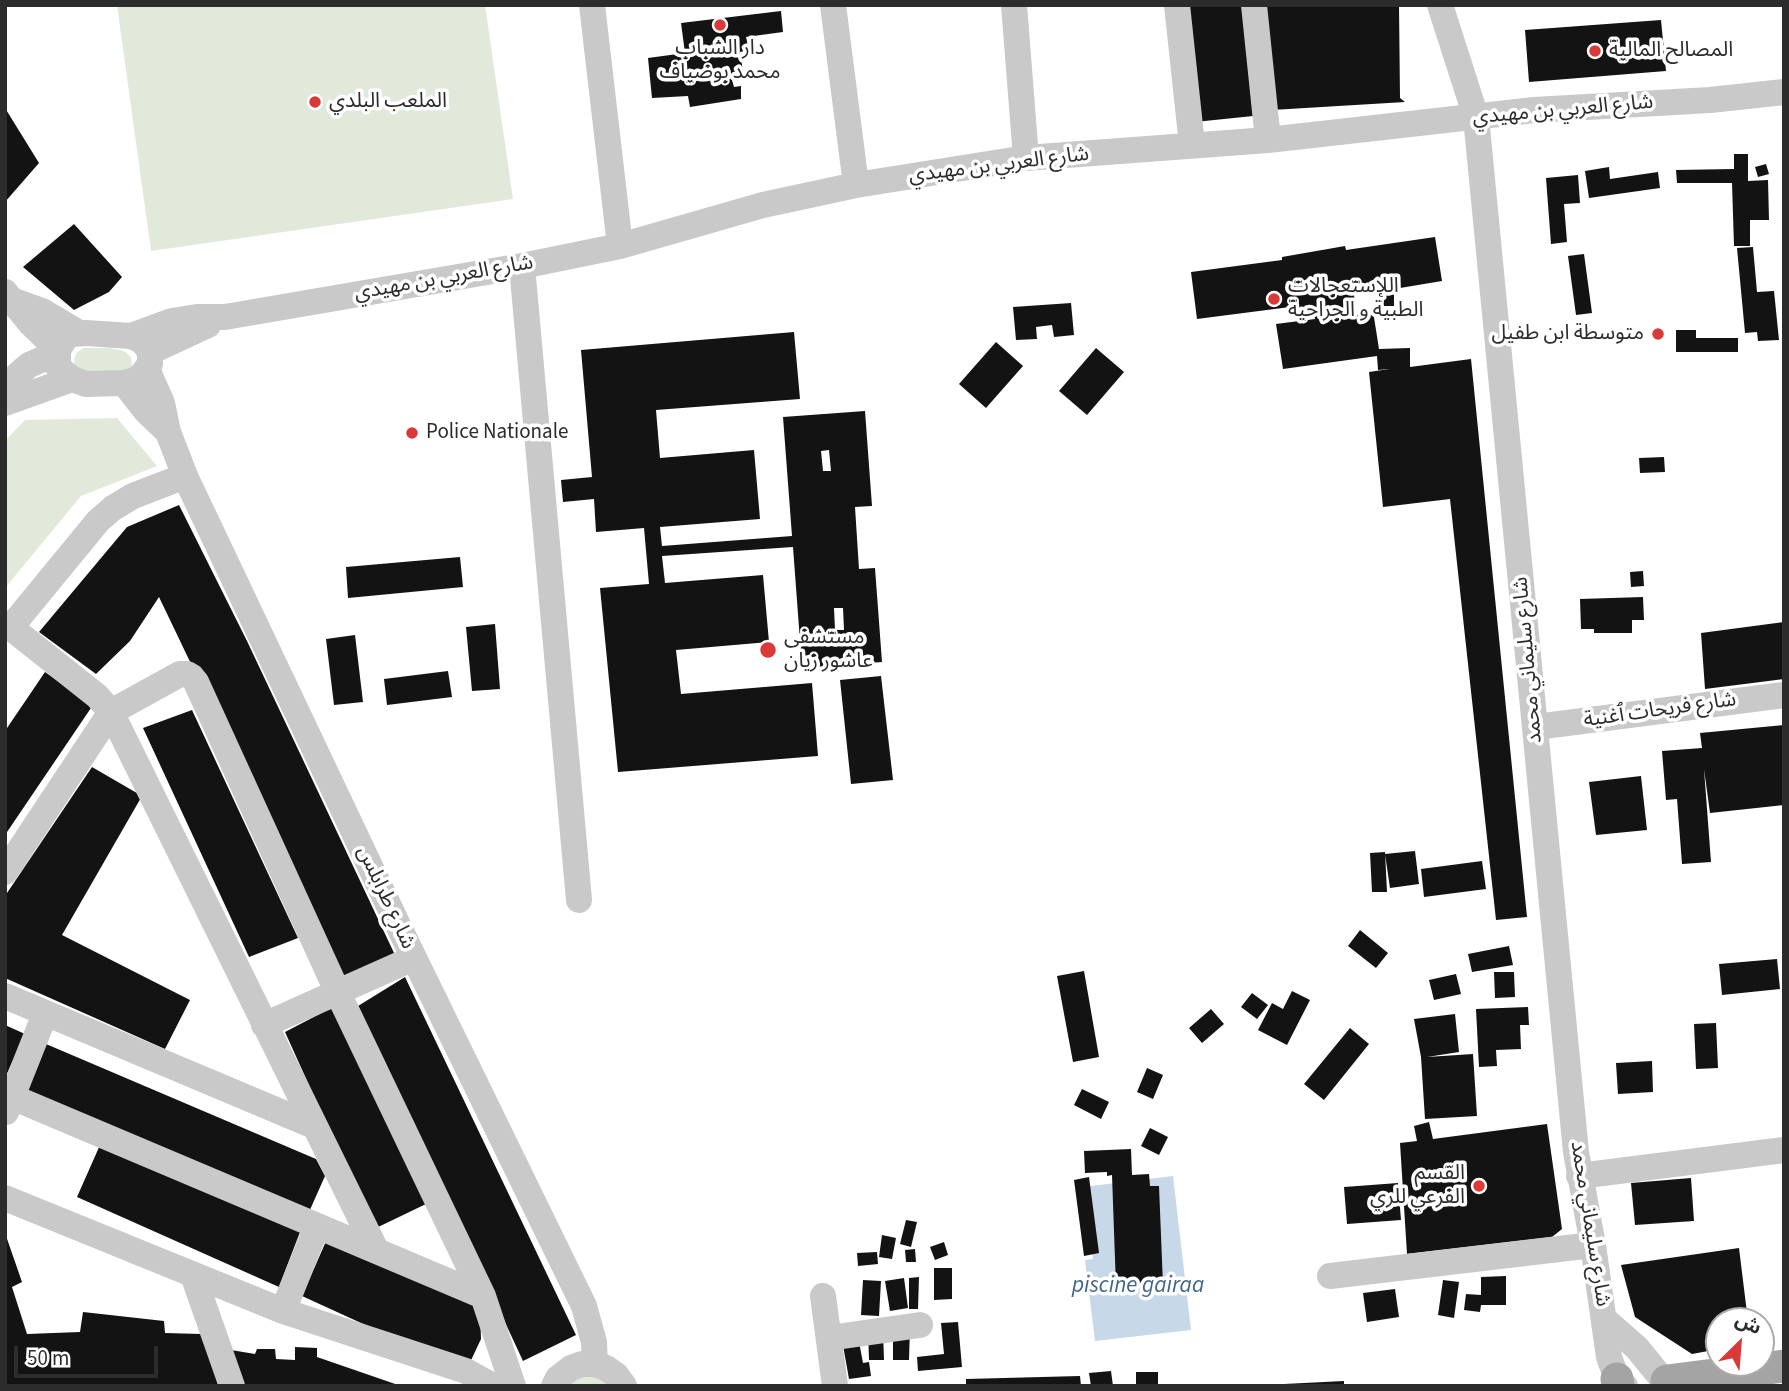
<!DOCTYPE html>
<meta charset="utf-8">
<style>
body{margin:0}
#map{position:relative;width:1789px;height:1391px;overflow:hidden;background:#fff;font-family:"Source Sans 3","Noto Sans Arabic",sans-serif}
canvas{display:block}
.frame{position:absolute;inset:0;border:7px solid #2c2c2c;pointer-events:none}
.north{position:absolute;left:1705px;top:1307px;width:70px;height:70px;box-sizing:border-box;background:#fff;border:2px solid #ababab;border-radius:50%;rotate:25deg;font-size:19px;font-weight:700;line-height:28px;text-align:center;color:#2c2c2c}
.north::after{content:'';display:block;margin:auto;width:24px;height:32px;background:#d93a38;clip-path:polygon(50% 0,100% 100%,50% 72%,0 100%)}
.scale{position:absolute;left:14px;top:1346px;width:144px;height:32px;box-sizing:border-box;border:4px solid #2c2c2c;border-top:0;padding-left:9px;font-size:21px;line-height:24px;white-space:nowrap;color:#2c2c2c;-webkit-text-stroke:5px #fff;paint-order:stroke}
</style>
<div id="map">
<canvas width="1789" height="1391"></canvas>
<div class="frame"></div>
<div class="north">ش</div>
<div class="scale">50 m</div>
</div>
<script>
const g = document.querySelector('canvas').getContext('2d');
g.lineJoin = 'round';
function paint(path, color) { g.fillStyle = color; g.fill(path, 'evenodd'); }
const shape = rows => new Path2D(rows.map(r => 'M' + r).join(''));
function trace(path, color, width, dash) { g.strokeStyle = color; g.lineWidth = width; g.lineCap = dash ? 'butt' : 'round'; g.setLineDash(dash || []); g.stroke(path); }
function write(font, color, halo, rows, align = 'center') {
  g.font = font + ' "Source Sans 3","Noto Sans Arabic",sans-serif'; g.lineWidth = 7; g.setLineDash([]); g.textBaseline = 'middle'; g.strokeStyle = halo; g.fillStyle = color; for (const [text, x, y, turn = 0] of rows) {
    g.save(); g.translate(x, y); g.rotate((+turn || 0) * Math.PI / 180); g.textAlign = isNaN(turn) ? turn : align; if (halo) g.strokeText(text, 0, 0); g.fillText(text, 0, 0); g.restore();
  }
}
paint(shape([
 [117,5,485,5,513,199,151,251],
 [84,348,110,348,124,351,131,357,132,366,130,369,110,376,75,368,74,359,77,352],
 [117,418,157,466,81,496,5,588,5,441,25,420],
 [589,1376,599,1378,609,1386,569,1386,578,1378]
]), '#e1e9da');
paint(shape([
 [1173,1176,1191,1330,1095,1341,1085,1260,1093,1259,1083,1187]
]), '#c7d8e8');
paint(shape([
 [1182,5,1242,5,1253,116,1195,122],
 [1399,5,1400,98,1405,102,1272,110,1265,6],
 [781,11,783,32,746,37,749,50,740,52,744,78,732,80,734,87,741,86,741,99,690,107,688,96,652,98,648,58,685,53,681,23],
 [1661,20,1666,71,1529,82,1525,30],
 [5,108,39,163,5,202],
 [1734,154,1748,154,1748,181,1768,180,1769,220,1750,220,1750,246,1734,246,1732,183,1677,183,1676,170,1734,169],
 [1766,164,1769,174,1758,177,1755,167],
 [1609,167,1610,179,1658,172,1660,188,1589,198,1585,171],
 [1578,175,1580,203,1564,204,1567,242,1551,244,1546,178],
 [74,224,122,277,109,292,74,310,23,267],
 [1435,237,1442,281,1394,289,1394,306,1379,306,1380,291,1354,295,1355,304,1352,304,1354,314,1373,311,1379,349,1410,348,1410,367,1471,359,1527,917,1496,920,1450,499,1383,507,1369,372,1389,369,1378,370,1377,356,1283,369,1276,324,1315,319,1313,311,1292,315,1290,307,1197,319,1191,272,1282,260,1282,257,1345,246,1346,250],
 [1753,247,1757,292,1774,291,1779,340,1758,341,1757,332,1745,333,1737,248],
 [1584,254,1592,313,1576,315,1568,256],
 [1071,303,1074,335,1054,337,1052,325,1036,327,1037,339,1016,340,1013,307],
 [1676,330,1696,330,1696,338,1738,338,1738,352,1676,352],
 [794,332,800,399,656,410,660,458,754,450,760,519,660,527,662,546,792,536,783,417,865,411,872,506,855,507,859,569,875,568,882,662,802,668,793,547,662,556,665,583,763,575,769,642,676,650,681,694,812,683,818,756,618,772,600,588,649,584,644,528,596,532,594,499,563,502,561,480,592,477,581,350],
 [829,450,831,471,823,471,821,451],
 [834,608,843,608,844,630,835,630],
 [996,342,1023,366,986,408,959,384],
 [1096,348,1124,372,1087,415,1059,391],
 [1664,457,1665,472,1640,473,1639,458],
 [179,505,247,641,395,955,343,981,159,597,130,641,96,674,39,632,127,527],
 [460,557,463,587,348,598,346,567],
 [1643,571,1644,586,1631,587,1630,572],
 [1643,597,1644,620,1632,620,1632,633,1594,633,1594,629,1581,629,1580,599],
 [1784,622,1784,679,1705,689,1701,633],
 [495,624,500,689,472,691,466,627],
 [355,635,363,702,334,705,326,639],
 [448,671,452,697,387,705,384,679],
 [45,672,93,705,5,835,5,731],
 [881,676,893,780,851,784,840,680],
 [192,710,298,938,249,957,143,728],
 [1784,725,1784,805,1710,813,1704,769,1711,862,1682,864,1677,799,1666,800,1662,751,1702,748,1700,733],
 [92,767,142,796,62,935,190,1000,165,1049,5,978,5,896],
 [1641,776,1647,830,1596,835,1589,782],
 [1415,851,1419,884,1390,888,1385,854],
 [1385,852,1387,892,1372,892,1370,853],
 [1482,861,1486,889,1424,897,1421,869],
 [1360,930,1388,953,1376,968,1348,946],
 [1509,946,1513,965,1472,972,1468,954],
 [1777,959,1780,989,1722,995,1719,964],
 [1084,971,1099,1057,1073,1062,1057,976],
 [1494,972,1514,972,1515,997,1495,998],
 [1456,974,1461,994,1434,1000,1429,980],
 [405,977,576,1335,523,1361,358,1006],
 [1292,991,1310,1000,1287,1045,1258,1030,1272,1003,1283,1009],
 [1252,993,1268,1005,1257,1019,1241,1007],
 [335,1006,426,1204,374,1229,285,1032],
 [1528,1007,1529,1025,1520,1025,1521,1049,1496,1050,1497,1066,1479,1067,1476,1009],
 [1211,1009,1224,1024,1202,1043,1189,1028],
 [1455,1014,1459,1052,1427,1057,1473,1054,1477,1116,1425,1119,1421,1057,1414,1019],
 [1716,1023,1718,1068,1696,1069,1694,1024],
 [5,1025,25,1034,5,1078],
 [1350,1028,1369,1044,1324,1100,1304,1084],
 [46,1044,316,1159,325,1176,309,1212,25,1091],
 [1652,1061,1653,1092,1618,1094,1616,1063],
 [1147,1068,1163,1075,1153,1099,1137,1092],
 [1082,1089,1109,1102,1101,1119,1074,1105],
 [1429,1122,1433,1139,1547,1124,1562,1229,1552,1237,1407,1254,1400,1143,1417,1141,1414,1126],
 [1150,1128,1168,1137,1159,1155,1141,1146],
 [100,1145,300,1232,279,1287,77,1197],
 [1131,1149,1132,1175,1149,1174,1150,1186,1159,1186,1163,1285,1116,1287,1112,1175,1107,1176,1107,1172,1085,1173,1084,1151],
 [1089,1177,1099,1253,1084,1256,1074,1180],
 [1691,1178,1694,1221,1635,1225,1631,1183],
 [1398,1183,1401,1220,1347,1224,1344,1187],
 [906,1220,917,1222,911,1247,900,1244],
 [5,1233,22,1282,12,1287,27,1334,80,1332,83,1312,164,1321,165,1333,201,1334,220,1386,5,1386],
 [882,1235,896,1238,892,1259,879,1257],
 [327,1239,480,1308,481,1339,466,1371,302,1296],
 [944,1242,948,1255,935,1260,930,1247],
 [1739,1248,1748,1321,1719,1321,1719,1349,1692,1354,1635,1317,1621,1265],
 [915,1249,916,1262,906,1262,905,1250],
 [877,1252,878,1264,858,1266,857,1253],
 [934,1268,952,1268,952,1299,934,1300],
 [1506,1276,1506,1305,1481,1305,1480,1312,1464,1310,1466,1294,1481,1295,1481,1277],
 [919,1277,918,1309,909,1309,909,1278],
 [904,1278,908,1308,890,1311,885,1281],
 [863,1280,881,1281,879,1316,861,1315],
 [1443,1280,1459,1282,1454,1318,1438,1315],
 [1395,1289,1399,1317,1367,1322,1363,1293],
 [958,1322,962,1367,918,1371,917,1357,944,1354,941,1323],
 [893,1326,910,1326,909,1360,893,1360],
 [857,1331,863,1363,869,1362,871,1376,849,1379,841,1334],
 [868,1331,883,1331,884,1360,869,1360],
 [295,1347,317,1348,317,1357,401,1386,243,1386,231,1350,255,1354,257,1349,275,1349,276,1359,295,1360],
 [1111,1371,1113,1386,1091,1386,1089,1373],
 [1136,1372,1158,1372,1158,1386,1136,1386],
 [1080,1376,1081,1386,966,1386,966,1379],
 [1344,1381,1344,1386,1284,1386,1284,1384]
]), '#131313');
trace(shape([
 [592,5,620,246],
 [833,5,856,185],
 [1014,5,1026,158],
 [1177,5,1192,145],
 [1254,5,1268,140],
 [1440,5,1476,117,1576,1152,1593,1245,1609,1357,1617,1379,1625,1386],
 [522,266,579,900],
 [5,292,31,324,58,350],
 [14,301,42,311,79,333],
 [86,333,131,336,138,339,144,343,150,352,150,364,142,375,135,380,124,383,86,384,72,379,58,367,58,350,66,337,72,334,86,333],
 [131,336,172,321,197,317,225,317,522,266,620,246,763,205,856,185,1026,158,1268,140,1534,110,1710,100,1784,92],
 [150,352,208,325],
 [147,369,162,403,168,432,185,476,396,921,584,1306,594,1342,595,1364],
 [124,383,146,411,168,432],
 [5,386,29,365,57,353],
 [5,403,72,379],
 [5,623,97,696,111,712,376,1250],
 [11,627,98,521,113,508,133,496,185,476],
 [1536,727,1784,695],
 [5,872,111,712,180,674,187,674,192,677,196,682,338,993,483,1296,513,1386],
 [5,996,314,1126],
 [264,1025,414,958],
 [5,1094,483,1296],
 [6,1112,45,1014],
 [1579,1176,1784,1150],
 [5,1198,283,1311,466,1371,493,1386],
 [193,1275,232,1386],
 [1330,1276,1593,1245],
 [823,1296,835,1386],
 [283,1311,317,1226],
 [1604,1319,1637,1348,1663,1380],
 [829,1338,920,1325],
 [554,1386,558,1378,571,1368,582,1364,595,1364,606,1368,616,1375,624,1386]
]), '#c9c9c9', 26);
trace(shape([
 [1617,1379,1618,1386],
 [1667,1381,1784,1366]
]), '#a4a4a4', 33);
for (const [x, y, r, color] of [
 [720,25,7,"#d93a38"],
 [1595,51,7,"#d93a38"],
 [315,102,7,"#d93a38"],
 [1274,299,7,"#d93a38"],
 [1658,334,7,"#d93a38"],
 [412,433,7,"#d93a38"],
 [768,650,9,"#d93a38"],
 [1479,1186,7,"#d93a38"]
]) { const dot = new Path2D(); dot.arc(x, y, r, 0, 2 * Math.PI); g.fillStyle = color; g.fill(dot); trace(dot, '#fff', 2.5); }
write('21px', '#2c2c2c', '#fff', [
 ["دار الشباب",720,49,"center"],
 ["محمد بوضياف",720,73,"center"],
 ["المصالح المالية",1609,51],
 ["الملعب البلدي",329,102],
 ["اللإستعجالات",1288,287],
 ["الطبية و الجراحية",1288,311],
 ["متوسطة ابن طفيل",1644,334,"right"],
 ["Police Nationale",426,433],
 ["مستشفى",784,638],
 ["عاشور زيان",784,662],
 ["القسم",1465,1174,"right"],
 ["الفرعي للري",1465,1198,"right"]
], 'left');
write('21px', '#2c2c2c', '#fff', [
 ["شارع العربي بن مهيدي",1563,111,-5],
 ["شارع العربي بن مهيدي",999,166,-7],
 ["شارع العربي بن مهيدي",444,279,-10],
 ["شارع سليماني محمد",1529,660,-95],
 ["شارع فريحات ٱغنية",1660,711,-8],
 ["شارع طرابلس",385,898,65],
 ["شارع سليماني محمد",1589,1224,81]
]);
write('italic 23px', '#406688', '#fff', [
 ["piscine gairaa",1138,1287]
]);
</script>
